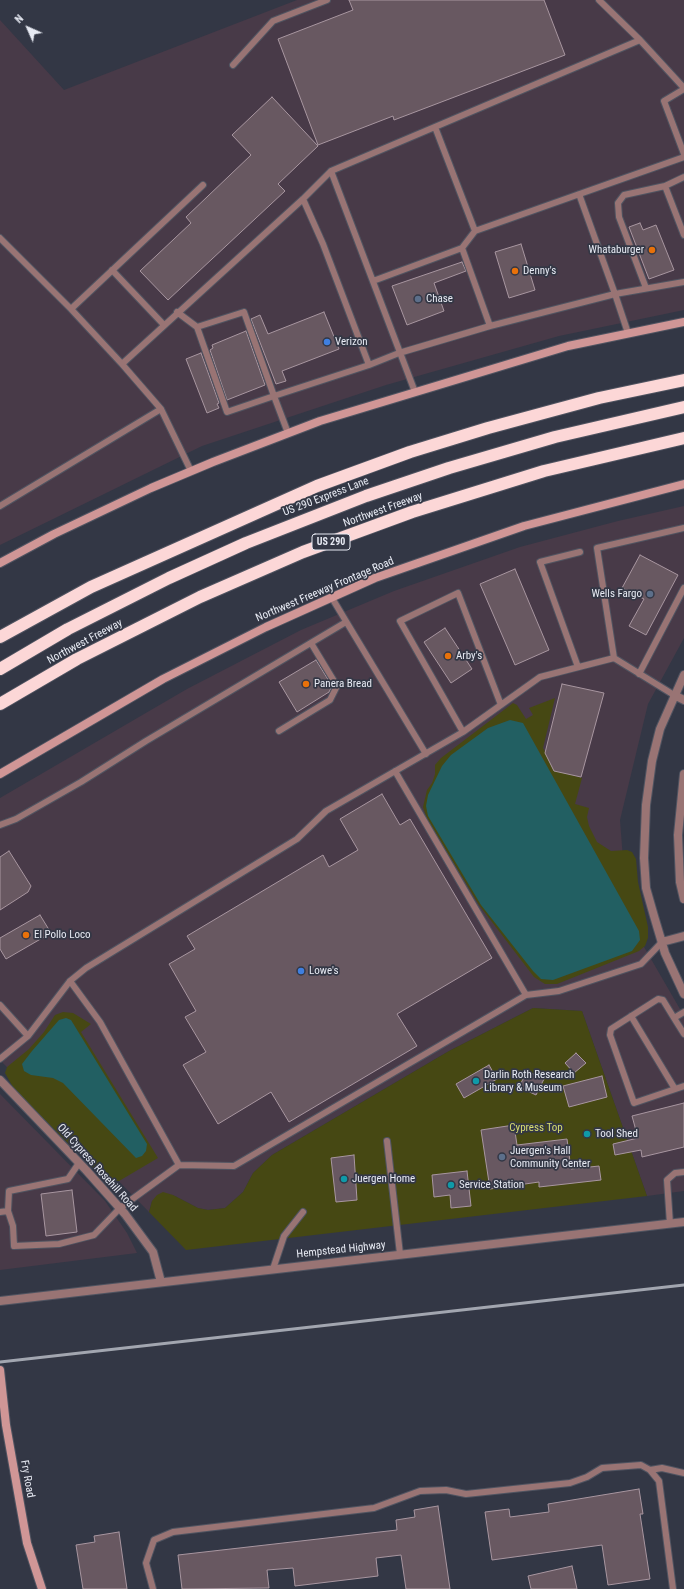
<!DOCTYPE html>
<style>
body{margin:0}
#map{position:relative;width:684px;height:1589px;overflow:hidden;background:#333745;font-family:"Roboto Condensed",sans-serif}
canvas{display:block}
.north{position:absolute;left:8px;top:8px;width:40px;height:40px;-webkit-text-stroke:3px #333745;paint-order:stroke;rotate:315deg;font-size:11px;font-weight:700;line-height:16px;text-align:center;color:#e7eaf3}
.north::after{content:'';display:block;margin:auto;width:14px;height:18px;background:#e7eaf3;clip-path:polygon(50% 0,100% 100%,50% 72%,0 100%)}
</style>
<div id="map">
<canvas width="684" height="1589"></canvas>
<div class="north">N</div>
</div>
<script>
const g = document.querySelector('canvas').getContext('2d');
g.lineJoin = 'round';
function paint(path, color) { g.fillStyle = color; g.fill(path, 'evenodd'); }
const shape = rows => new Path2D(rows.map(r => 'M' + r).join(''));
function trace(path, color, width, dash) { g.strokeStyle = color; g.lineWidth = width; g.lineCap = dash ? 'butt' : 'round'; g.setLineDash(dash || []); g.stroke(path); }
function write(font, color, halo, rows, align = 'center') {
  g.font = font + ' "Roboto Condensed",sans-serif'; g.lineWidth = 3.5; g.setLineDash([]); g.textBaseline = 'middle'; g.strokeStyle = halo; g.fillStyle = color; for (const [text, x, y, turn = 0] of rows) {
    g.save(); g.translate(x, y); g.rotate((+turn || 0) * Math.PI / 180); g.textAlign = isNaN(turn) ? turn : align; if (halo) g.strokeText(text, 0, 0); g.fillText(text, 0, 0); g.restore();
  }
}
paint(shape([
 [297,0,684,0,684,310,559,336,386,385,202,446,0,545,0,20,64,90],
 [684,506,684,638,648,704,620,820,623,859,640,940,684,1016,684,1191,647,1196,582,1011,533,1008,449,1051,272,1155,253,1173,243,1192,225,1208,208,1210,198,1208,173,1195,152,1201,149,1212,0,1060,0,798,187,689,301,630,394,591,520,547,618,521],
 [0,1094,105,1201,127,1233,137,1253,0,1270]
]), '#483a48');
paint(shape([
 [555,698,543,748,555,770,582,778,575,804,589,808,587,817,589,826,597,842,611,851,627,850,632,852,636,859,638,882,648,927,648,938,645,946,639,951,557,984,545,984,534,977,479,905,427,819,423,807,427,790,432,783,435,774,435,765,441,758,513,703,517,705,526,719,533,715,529,708],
 [533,1008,582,1011,647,1196,186,1250,149,1212,152,1201,157,1195,163,1192,173,1195,198,1208,208,1210,225,1208,243,1192,253,1173,272,1155,449,1051],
 [63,1012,73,1013,91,1024,81,1032,158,1158,119,1181,109,1180,99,1174,14,1089,5,1073,7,1067,29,1049,44,1032,55,1015]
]), '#464813');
paint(shape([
 [510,720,523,723,639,931,640,940,632,951,553,980,541,979,533,971,481,905,428,816,426,806,428,795,442,766,451,755,488,728],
 [66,1018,71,1020,147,1144,146,1151,142,1156,136,1158,63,1083,53,1078,31,1075,24,1071,22,1064,32,1051,59,1020]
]), '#225f62');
const building = shape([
 [349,0,544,0,565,55,394,120,393,116,318,145,278,39,353,10,349,0],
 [272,97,318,146,278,184,285,191,168,300,140,271,191,223,186,217,251,155,232,135,272,97],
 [640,223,643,230,656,225,674,270,649,279,629,227,640,223],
 [521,244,535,290,509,298,495,252,521,244],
 [462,262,466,271,434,283,444,311,407,325,392,286,462,262],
 [324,312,339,349,282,371,286,381,276,384,251,319,260,315,268,334,324,312],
 [246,331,265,385,227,400,210,350,213,348,212,345,246,331],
 [201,353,219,403,217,404,219,408,207,413,186,359,201,353],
 [640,555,678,575,646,635,629,626,644,599,622,588,640,555],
 [515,569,549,650,515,665,480,584,515,569],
 [445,628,472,669,451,683,424,642,445,628],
 [316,660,332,686,329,692,297,712,279,682,316,660],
 [562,684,604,693,581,777,554,771,545,753,562,684],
 [382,794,400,825,410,819,492,958,397,1014,417,1046,289,1122,271,1092,218,1124,183,1065,206,1052,185,1017,196,1011,169,964,195,949,187,936,323,855,329,867,358,850,340,819,382,794],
 [9,851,31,886,28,892,0,910,0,857,9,851],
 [40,915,51,933,6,959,0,949,0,938,40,915],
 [576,1053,586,1063,574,1073,565,1063,576,1053],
 [489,1065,497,1079,464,1098,456,1084,489,1065],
 [527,1071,544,1079,536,1095,519,1087,527,1071],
 [602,1076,607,1097,569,1107,563,1086,602,1076],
 [684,1103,684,1147,642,1157,641,1150,615,1155,613,1144,638,1138,632,1116,684,1103],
 [514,1125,517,1145,567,1139,571,1169,599,1166,601,1180,539,1187,539,1182,490,1189,481,1130,514,1125],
 [354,1155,357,1200,336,1202,331,1158,354,1155],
 [467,1171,471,1206,451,1208,450,1195,434,1197,432,1175,467,1171],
 [72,1190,77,1232,46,1236,41,1194,72,1190],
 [639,1489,643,1514,640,1514,650,1579,608,1585,602,1545,492,1560,485,1512,509,1509,510,1517,549,1512,548,1504,639,1489],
 [438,1506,450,1589,406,1589,401,1555,376,1558,378,1576,295,1586,293,1568,267,1570,269,1588,182,1589,178,1555,397,1530,396,1520,415,1517,414,1510,438,1506],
 [119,1532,127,1589,83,1589,76,1545,95,1542,94,1536,119,1532],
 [572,1566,577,1589,531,1589,528,1576,572,1566]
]);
paint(building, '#685861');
trace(building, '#a896a0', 1);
const service = shape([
 [599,0,640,40],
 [233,65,273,21,327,0],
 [684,89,664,101,684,154],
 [331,171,415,392],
 [665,186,684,235],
 [579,194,615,294,684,282],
 [303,199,323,244,369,365],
 [475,231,684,157],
 [0,238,71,309],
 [462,248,490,326],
 [112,270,164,325],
 [373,281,462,248,475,231,435,127],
 [646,288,619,217,618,203,624,195,665,186,684,177],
 [177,312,197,327],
 [244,312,274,396,227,412,197,327,244,312],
 [122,364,71,309,203,185],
 [161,409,122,364,303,199,331,171,640,40,684,88],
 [288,433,274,396,369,365,399,353,490,326,615,294,628,333],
 [0,506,161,409,191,471],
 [332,598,426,754],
 [614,658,597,548,684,528],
 [578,667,540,562,580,552],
 [639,674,684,588],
 [279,731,330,700,337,686,311,643],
 [463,732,400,621,458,593,501,705],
 [395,771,526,995],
 [0,825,16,819,81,782,146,741,346,622],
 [0,1005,28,1036],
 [684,1012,674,1018,663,1000,658,999,611,1029,610,1035,634,1103,684,1086],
 [631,1016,675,1089],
 [674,1018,684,1034],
 [0,1059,28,1036,70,981,86,968,297,839,326,811,463,732,540,677,614,658,674,695],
 [387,1141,400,1254],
 [179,1165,234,1166,526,995,559,991,641,964,662,942],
 [8,1211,9,1191,68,1179,79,1163],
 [0,1212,8,1211,13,1226,14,1246,59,1244,94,1235,120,1208,179,1165,100,1022,70,981],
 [670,1224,667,1180,675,1173,684,1172],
 [273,1269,284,1236,303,1212],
 [650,1470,662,1468,684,1473],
 [153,1589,146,1563,154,1540,173,1532,374,1508,420,1491,446,1490,466,1494,570,1483,587,1477,602,1468,641,1465,650,1470,659,1481,673,1589]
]);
const minor = shape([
 [0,1080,86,1170,125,1214,153,1252,161,1282]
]);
const tertiary = shape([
 [684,675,660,729,652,761,646,805,644,858,646,888,654,916,665,953,684,994],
 [674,695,684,700],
 [684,774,678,835,680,882,684,899],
 [662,942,684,936],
 [0,1301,684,1222]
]);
const secondary = shape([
 [0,563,54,534,151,488,213,462,320,421,568,346,684,322],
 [0,774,163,679,266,627,375,578,524,526,684,484],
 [0,1370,6,1425,27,1543,42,1589]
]);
const motorway = shape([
 [0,637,91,587,317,486,410,452,488,428,599,398,684,380],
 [0,669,68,629,169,578,246,543,366,496,449,468,555,437,684,407],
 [0,704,77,659,200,597,303,552,412,512,544,471,684,438]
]);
trace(service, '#505461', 8);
trace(minor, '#505461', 10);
trace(tertiary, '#505461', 10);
trace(secondary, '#505461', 10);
trace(motorway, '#505461', 14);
trace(service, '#997474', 6);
trace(minor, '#997474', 8);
trace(tertiary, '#997474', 8);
trace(secondary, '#d09696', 8);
trace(motorway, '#fcd7d7', 12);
trace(shape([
 [0,1362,684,1285]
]), '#a2a6b0', 3);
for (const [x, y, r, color] of [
 [652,250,4,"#e8710a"],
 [515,271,4,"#e8710a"],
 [418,299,4,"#5c6f8a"],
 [327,342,4,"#3f7fe0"],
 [650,594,4,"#5c6f8a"],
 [448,656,4,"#e8710a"],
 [306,684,4,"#e8710a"],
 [26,935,4,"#e8710a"],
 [301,971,4,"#3f7fe0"],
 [476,1081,4,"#0f9aa8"],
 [587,1134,4,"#0f9aa8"],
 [502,1157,4,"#5c6f8a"],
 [344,1179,4,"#0f9aa8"],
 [451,1185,4,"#0f9aa8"]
]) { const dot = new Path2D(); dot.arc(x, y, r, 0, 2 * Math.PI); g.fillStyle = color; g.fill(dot); trace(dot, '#333745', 1.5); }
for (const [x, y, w] of [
 [331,542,38]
]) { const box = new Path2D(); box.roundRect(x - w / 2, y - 8, w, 16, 3); g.fillStyle = '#333745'; g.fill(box); trace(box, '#e7eaf3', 1); }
write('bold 10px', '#e7eaf3', null, [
 ["US 290",331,542]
]);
write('11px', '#e7eaf3', '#333745', [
 ["Whataburger",644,250,"right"],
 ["Denny's",523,271],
 ["Chase",426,299],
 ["Verizon",335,342],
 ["Wells Fargo",642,594,"right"],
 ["Arby's",456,656],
 ["Panera Bread",314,684],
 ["El Pollo Loco",34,935],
 ["Lowe's",309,971],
 ["Darlin Roth Research",484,1075],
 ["Library & Museum",484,1088],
 ["Tool Shed",595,1134],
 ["Juergen's Hall",510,1151],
 ["Community Center",510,1164],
 ["Juergen Home",352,1179],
 ["Service Station",459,1185]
], 'left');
write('11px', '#e7eaf3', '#333745', [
 ["US 290 Express Lane",326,497,-21],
 ["Northwest Freeway",383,510,-20],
 ["Northwest Freeway Frontage Road",325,590,-23],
 ["Northwest Freeway",85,642,-28],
 ["Old Cypress Rosehill Road",97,1168,48],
 ["Hempstead Highway",341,1250,-6],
 ["Fry Road",27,1479,80]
]);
write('11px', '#d8dd70', '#333745', [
 ["Cypress Top",536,1128]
]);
</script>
